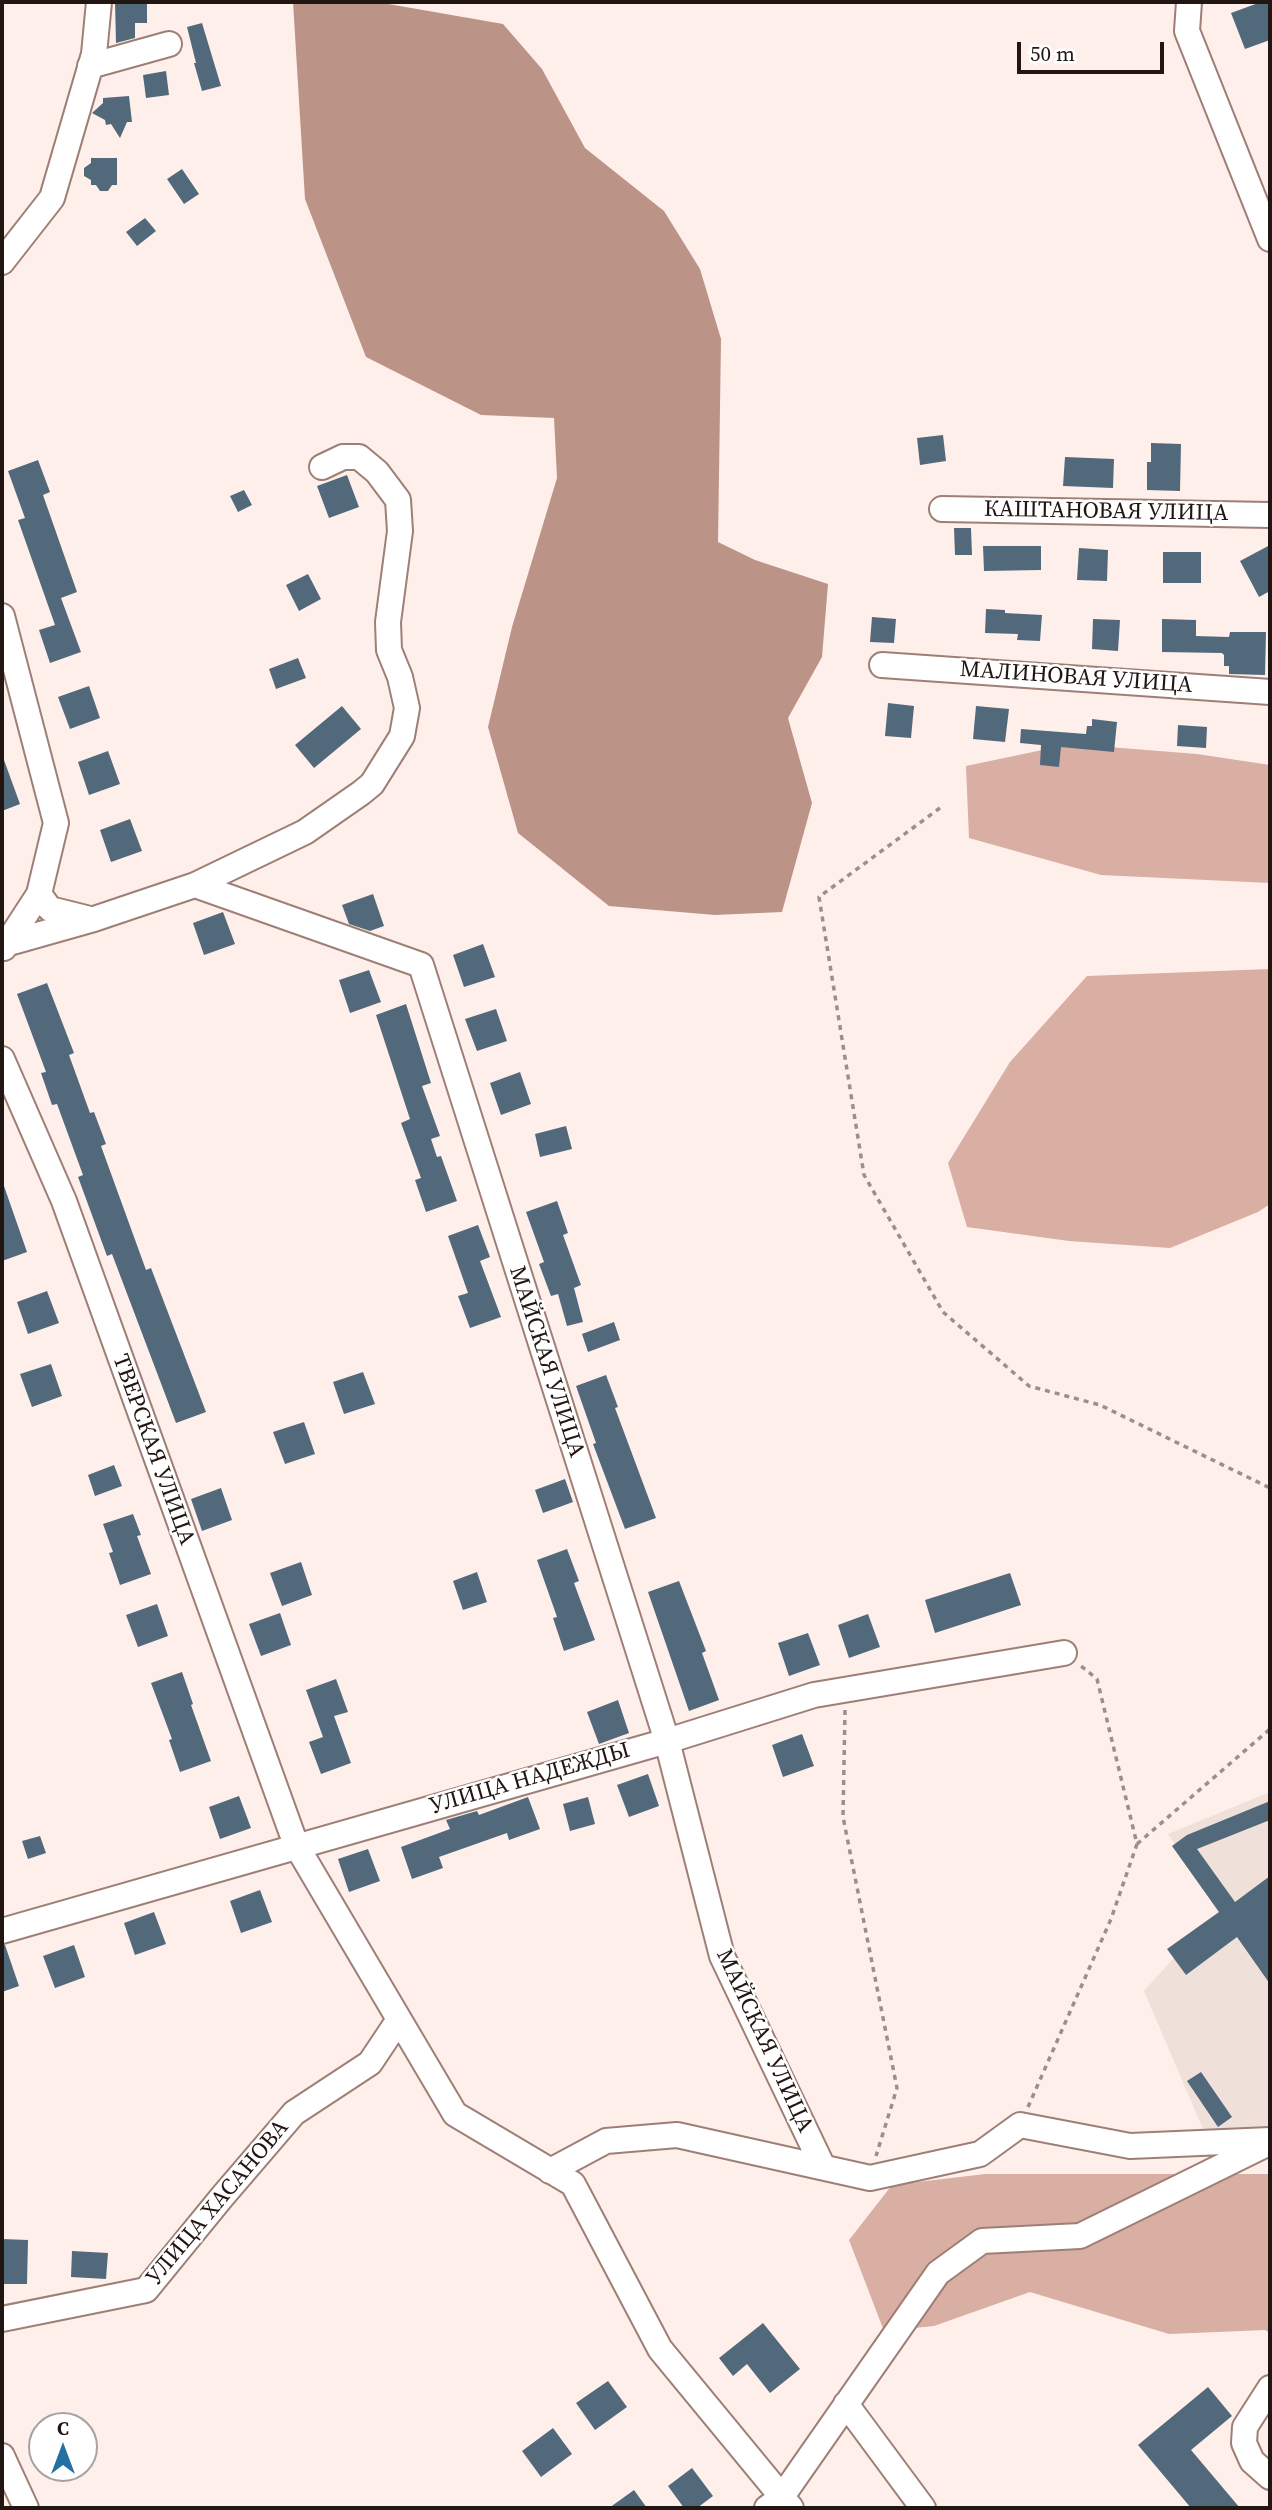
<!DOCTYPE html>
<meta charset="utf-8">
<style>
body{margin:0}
#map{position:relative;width:1272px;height:2510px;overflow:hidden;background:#feefeb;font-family:"Source Serif 4",serif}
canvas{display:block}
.frame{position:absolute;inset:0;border:4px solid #221613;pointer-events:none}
.north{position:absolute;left:28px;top:2412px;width:70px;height:70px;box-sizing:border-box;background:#fff;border:2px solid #a7a2a1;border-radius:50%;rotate:0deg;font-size:19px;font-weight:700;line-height:28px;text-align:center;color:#221613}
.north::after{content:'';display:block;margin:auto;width:24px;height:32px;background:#2470a3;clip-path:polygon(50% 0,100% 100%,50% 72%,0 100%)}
.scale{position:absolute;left:1017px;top:42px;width:147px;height:32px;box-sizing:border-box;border:4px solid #221613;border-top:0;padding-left:9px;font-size:21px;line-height:24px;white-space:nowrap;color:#221613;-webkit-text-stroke:5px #fff;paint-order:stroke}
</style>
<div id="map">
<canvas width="1272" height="2510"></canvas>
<div class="frame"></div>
<div class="north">С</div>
<div class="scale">50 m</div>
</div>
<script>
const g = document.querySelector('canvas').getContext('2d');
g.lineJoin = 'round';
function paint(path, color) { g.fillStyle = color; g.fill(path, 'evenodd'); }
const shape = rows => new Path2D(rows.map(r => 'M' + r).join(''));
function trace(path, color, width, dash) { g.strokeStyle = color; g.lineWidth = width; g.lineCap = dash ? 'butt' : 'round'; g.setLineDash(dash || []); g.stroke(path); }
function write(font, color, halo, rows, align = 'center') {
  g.font = font + ' "Source Serif 4",serif'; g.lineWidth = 5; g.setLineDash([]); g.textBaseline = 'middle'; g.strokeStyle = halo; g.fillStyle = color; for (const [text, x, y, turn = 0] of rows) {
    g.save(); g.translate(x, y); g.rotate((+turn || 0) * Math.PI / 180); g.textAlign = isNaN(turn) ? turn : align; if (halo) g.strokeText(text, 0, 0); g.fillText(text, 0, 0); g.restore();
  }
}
paint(shape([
 [1270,1792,1270,2148,1209,2143,1144,1991,1180,1951,1224,1922,1168,1834]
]), '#f0e0da');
paint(shape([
 [1071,744,1197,754,1270,765,1270,883,1101,875,969,838,966,766],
 [1270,969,1270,1204,1258,1212,1170,1248,1069,1241,967,1227,948,1163,1010,1062,1087,976],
 [985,2174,1270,2174,1270,2333,1265,2330,1169,2334,1030,2292,934,2326,884,2331,849,2240,892,2185]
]), '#d8afa2');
paint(shape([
 [293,2,377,2,503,24,542,69,585,148,664,211,700,269,721,339,718,542,755,560,828,584,822,657,788,718,812,803,782,912,715,915,609,906,518,833,488,727,512,627,557,478,554,418,481,415,366,357,305,199]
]), '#bc9487');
paint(shape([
 [115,2,147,2,147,23,135,23,135,38,116,43],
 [1261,2,1270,2,1270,40,1245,49,1231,13],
 [202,23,221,86,202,91,194,63,196,63,187,27],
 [166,71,169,95,146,98,143,75],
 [129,96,132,122,127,122,120,138,111,124,106,125,105,120,92,113,103,103,103,98],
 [91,158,117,158,117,185,112,185,108,191,100,191,96,185,91,185,91,180,84,176,84,168,91,163],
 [182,169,199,194,184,204,167,179],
 [145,218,156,231,137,246,126,232],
 [943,435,946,461,920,465,917,438],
 [1151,443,1181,444,1180,491,1147,490,1147,462,1151,462],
 [1065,457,1114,459,1113,488,1063,486],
 [38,460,50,492,43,495,77,592,61,598,81,652,50,663,39,630,55,625,18,520,25,518,8,471],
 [347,475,359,507,329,518,317,486],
 [244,490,252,505,238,512,230,496],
 [954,528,971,528,972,555,955,555],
 [1270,545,1270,591,1259,597,1240,561],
 [983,546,1041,546,1041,570,984,571],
 [1079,548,1108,550,1107,581,1077,580],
 [1163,552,1201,552,1201,583,1163,583],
 [308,574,321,599,299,611,286,585],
 [986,609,1005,610,1005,613,1042,615,1040,641,1017,640,1018,634,985,633],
 [872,617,896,619,894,643,870,642],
 [1093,619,1120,620,1118,651,1092,649],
 [1162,619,1196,620,1196,636,1229,637,1230,632,1266,632,1265,675,1229,674,1229,666,1224,666,1224,655,1222,653,1162,652],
 [298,658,306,678,276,689,269,669],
 [89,686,100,718,70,729,58,697],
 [888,703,914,706,911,738,885,736],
 [342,706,361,729,314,768,295,745],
 [976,706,1009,709,1005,742,973,739],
 [1092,719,1117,722,1114,752,1061,747,1059,767,1040,765,1041,745,1020,743,1021,729,1086,734,1087,726,1092,726],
 [1178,725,1207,727,1206,748,1177,746],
 [108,751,120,784,89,795,78,762],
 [4,760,20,804,2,811,2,761],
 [130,819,142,851,111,862,100,830],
 [373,894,384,926,370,931,349,924,342,905],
 [223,912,235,944,204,955,193,923],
 [483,944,495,977,464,987,453,955],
 [369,970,381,1002,350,1013,339,980],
 [47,983,74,1053,69,1055,90,1113,94,1112,106,1144,101,1146,146,1270,151,1268,206,1412,176,1423,112,1254,107,1256,78,1177,83,1175,57,1104,52,1105,41,1073,46,1072,17,994],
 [406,1004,431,1083,422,1086,440,1136,431,1139,437,1157,441,1156,457,1201,426,1212,415,1180,421,1178,401,1123,410,1119,376,1015],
 [496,1009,507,1041,477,1051,465,1019],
 [520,1072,531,1104,501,1115,490,1083],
 [566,1126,572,1149,540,1157,535,1134],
 [2,1186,4,1186,27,1252,2,1261],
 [557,1201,568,1233,563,1235,581,1285,574,1288,583,1322,567,1326,558,1294,551,1296,539,1264,544,1262,526,1212],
 [478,1225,490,1257,480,1261,501,1317,470,1328,458,1296,468,1293,448,1236],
 [47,1291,59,1323,28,1334,17,1302],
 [614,1322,620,1340,588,1352,582,1334],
 [51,1364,62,1396,32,1407,20,1374],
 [363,1372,375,1404,344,1414,333,1382],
 [606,1375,618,1407,615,1408,656,1518,625,1529,593,1444,596,1443,576,1386],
 [304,1422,315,1454,285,1464,273,1432],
 [114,1465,122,1486,95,1496,88,1475],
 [565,1479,573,1502,543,1513,535,1490],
 [221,1488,232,1520,202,1531,191,1499],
 [133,1514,141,1535,137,1536,151,1574,120,1585,109,1553,113,1552,103,1524],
 [567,1549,579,1581,574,1583,595,1640,564,1651,553,1618,557,1617,537,1560],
 [301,1562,312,1595,282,1606,270,1573],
 [477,1572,487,1602,463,1610,453,1581],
 [1010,1573,1021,1605,935,1633,925,1600],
 [679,1581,706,1651,702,1653,719,1700,689,1711,648,1592],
 [157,1604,168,1636,138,1647,126,1615],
 [280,1613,291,1645,261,1656,249,1624],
 [868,1614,880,1647,849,1658,838,1625],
 [808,1633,820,1665,789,1676,778,1643],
 [182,1672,193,1704,191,1705,211,1761,180,1772,169,1740,172,1739,151,1683],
 [336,1679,348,1712,334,1716,351,1763,321,1774,309,1742,323,1737,306,1690],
 [618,1700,629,1733,599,1744,587,1712],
 [802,1734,814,1766,783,1777,772,1745],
 [648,1774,659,1806,629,1817,617,1785],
 [239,1796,251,1828,220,1839,209,1807],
 [528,1797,540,1829,509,1840,507,1833,439,1857,443,1868,412,1879,401,1847,450,1829,446,1820,477,1811,479,1815],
 [588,1797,595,1824,570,1831,563,1804],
 [1270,1801,1270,1820,1197,1849,1235,1902,1270,1876,1270,1984,1237,1937,1186,1975,1167,1949,1219,1912,1172,1846,1187,1835],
 [40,1836,46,1853,28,1859,22,1841],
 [368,1849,380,1881,349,1892,338,1859],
 [260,1890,272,1922,241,1933,230,1901],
 [154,1912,166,1944,135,1955,124,1923],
 [2,1945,5,1945,19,1986,2,1992],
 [74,1945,85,1977,55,1988,43,1956],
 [1201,2072,1232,2117,1218,2127,1187,2081],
 [2,2239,28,2240,27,2284,2,2284],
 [72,2251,108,2253,106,2279,71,2277],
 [763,2323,800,2369,770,2393,747,2364,733,2376,719,2358],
 [608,2381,627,2407,595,2430,576,2403],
 [1208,2387,1232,2416,1191,2450,1240,2508,1191,2508,1138,2445],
 [553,2428,572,2454,541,2477,522,2451],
 [692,2468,713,2496,697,2508,684,2508,668,2486],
 [634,2490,647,2508,609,2508]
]), '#52697c');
const minor = shape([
 [1189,2,1187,31,1270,239],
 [90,66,169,44],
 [2,262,52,198,94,54,99,2],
 [942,509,1270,515],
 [2,616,56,823,39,894,4,948],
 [882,665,1270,692],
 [195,885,305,832,361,793,372,784,402,736,407,708,400,677,389,650,388,622,400,531,398,500,377,472,359,457,343,457,322,467],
 [39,894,50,909,90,919],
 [2,945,94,919,195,885,421,965,667,1741,722,1956,823,2167],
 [2,1059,64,1201,296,1845,455,2114,573,2184,660,2349,791,2508],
 [2,1931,667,1741,814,1695,1064,1653],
 [550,2171,606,2141,677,2135,870,2178,980,2154,1020,2125,1130,2146,1270,2140],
 [2,2319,146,2290,222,2197,294,2113,370,2063,398,2021],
 [1270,2388,1245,2427,1244,2443,1252,2461,1270,2477],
 [846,2404,923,2508],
 [2,2456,26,2508],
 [767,2508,781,2498,938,2273,982,2241,1080,2236,1265,2145]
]);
trace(minor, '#9e7f75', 28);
trace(shape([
 [940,808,819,897,864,1175,943,1312,1029,1386,1100,1405,1270,1488],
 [845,1710,843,1817,897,2088,876,2156],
 [1137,1844,1270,1729],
 [1028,2107,1111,1919,1137,1844,1097,1679,1081,1666]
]), '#9c8e8a', 3.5, [5, 5]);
trace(minor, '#fff', 24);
write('23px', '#221613', '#fff', [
 ["КАШТАНОВАЯ УЛИЦА",1106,512,1],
 ["МАЛИНОВАЯ УЛИЦА",1076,678,4],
 ["МАЙСКАЯ УЛИЦА",546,1362,72],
 ["ТВЕРСКАЯ УЛИЦА",153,1450,70],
 ["УЛИЦА НАДЕЖДЫ",530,1779,-16],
 ["МАЙСКАЯ УЛИЦА",764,2041,65],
 ["УЛИЦА ХАСАНОВА",218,2203,-50]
]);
</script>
